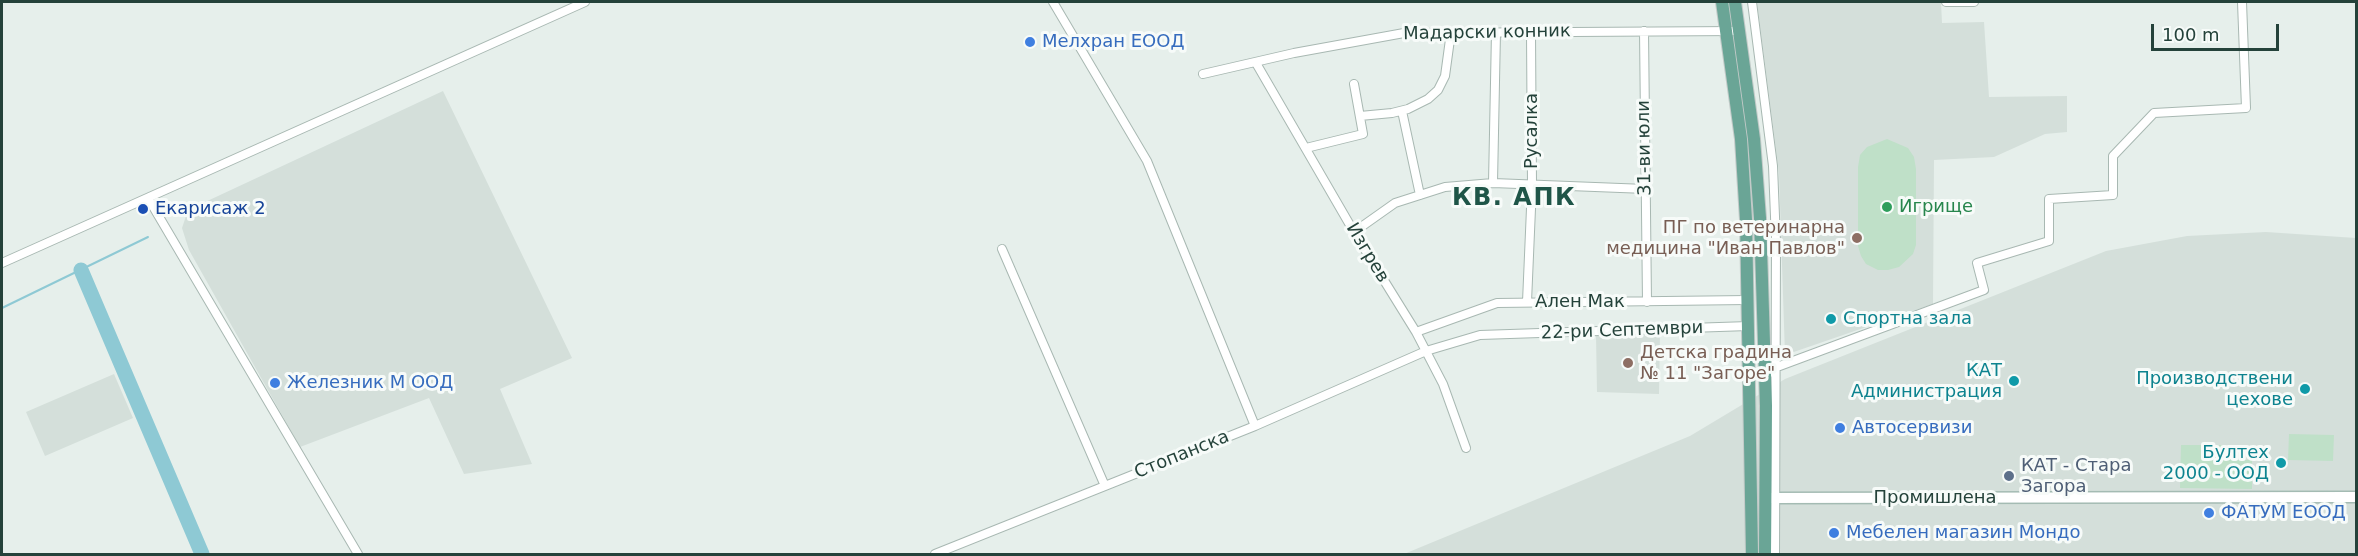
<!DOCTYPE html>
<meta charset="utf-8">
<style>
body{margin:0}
#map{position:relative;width:2358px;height:556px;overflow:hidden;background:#e6efeb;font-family:"DejaVu Sans",sans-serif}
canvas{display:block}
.frame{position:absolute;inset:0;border:3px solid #24423a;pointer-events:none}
.scale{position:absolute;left:2151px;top:24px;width:128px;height:27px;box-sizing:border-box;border:3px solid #24423a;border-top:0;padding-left:8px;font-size:18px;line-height:21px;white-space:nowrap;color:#24423a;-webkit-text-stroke:4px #f7fbf9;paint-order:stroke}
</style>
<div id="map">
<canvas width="2358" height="556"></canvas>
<div class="frame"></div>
<div class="scale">100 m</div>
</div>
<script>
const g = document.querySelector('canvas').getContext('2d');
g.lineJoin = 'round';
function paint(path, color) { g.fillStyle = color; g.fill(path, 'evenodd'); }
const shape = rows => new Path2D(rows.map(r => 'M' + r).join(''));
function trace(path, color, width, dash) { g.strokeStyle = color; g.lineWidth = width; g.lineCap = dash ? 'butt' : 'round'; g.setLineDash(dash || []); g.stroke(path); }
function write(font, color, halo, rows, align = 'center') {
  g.font = font + ' "DejaVu Sans",sans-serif'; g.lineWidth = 6; g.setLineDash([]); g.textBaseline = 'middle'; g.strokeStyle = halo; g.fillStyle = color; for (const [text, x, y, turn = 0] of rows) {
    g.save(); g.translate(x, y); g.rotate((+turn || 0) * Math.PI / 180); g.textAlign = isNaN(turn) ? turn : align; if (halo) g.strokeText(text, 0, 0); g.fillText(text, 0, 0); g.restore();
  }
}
paint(shape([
 [1757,2,1941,2,1942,23,1984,22,1989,97,2067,96,2067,132,2045,134,1994,157,1934,160,1933,304,1785,355,1779,173],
 [443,91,572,358,500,389,532,464,464,474,429,398,300,447,189,250,182,228,188,210],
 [2266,232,2356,238,2356,554,1404,554,1690,436,1785,379,2106,251,2187,236],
 [1660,334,1659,394,1597,392,1596,335],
 [114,374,133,418,45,456,26,412]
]), '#d4dfda');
paint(shape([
 [1887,139,1908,148,1914,157,1916,169,1916,245,1913,254,1899,267,1888,270,1878,270,1866,264,1861,256,1858,246,1858,167,1860,155,1867,147],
 [2289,434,2334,435,2333,461,2288,460],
 [2181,445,2224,445,2225,459,2252,460,2252,489,2180,488]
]), '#bfe0c8');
trace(shape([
 [2,308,148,237]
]), '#8ec9d4', 2);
trace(shape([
 [81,270,202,554]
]), '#8ec9d4', 15);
const minor = shape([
 [1053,2,1147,161,1255,426],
 [1752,2,1773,166,1776,242,1775,554],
 [1946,2,1974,2],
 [1644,31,1647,302],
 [1256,63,1354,232,1416,332,1443,384,1466,448],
 [1203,74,1294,53,1404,33,1739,31],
 [1402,111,1420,195],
 [1360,116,1392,113,1408,109,1428,99,1438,90,1445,76,1451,32],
 [1306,148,1363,134,1354,84],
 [1493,183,1496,32],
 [148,198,358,554],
 [1354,232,1395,203,1445,187,1493,183,1646,189],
 [1002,249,1105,486],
 [2,263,585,2],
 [1527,302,1532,185,1531,33],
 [1416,332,1497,303,1748,300],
 [1764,377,1777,367,1984,290,1977,263,2049,241,2049,199,2113,195,2113,156,2154,113,2246,108,2242,2],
 [935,554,1255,426,1426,351,1480,335,1749,326]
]);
const secondary = shape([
 [1766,498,2356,497]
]);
const primary = shape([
 [1722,2,1741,139,1746,220,1752,554],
 [1735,2,1754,139,1760,218,1766,406,1765,554]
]);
trace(minor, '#a8b8b2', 10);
trace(secondary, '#a4bbb3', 13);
trace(primary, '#c2cac8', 14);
trace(minor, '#fff', 8);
trace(secondary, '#fff', 10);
trace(primary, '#6aa596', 12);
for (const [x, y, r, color] of [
 [1030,42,6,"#3f7fe0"],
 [1887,207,6,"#2e9e5b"],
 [143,209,6,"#1a4fb4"],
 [1857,238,6,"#8d6e63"],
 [1831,319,6,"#0f9aa8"],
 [1628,363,6,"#8d6e63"],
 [2014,381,6,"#0f9aa8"],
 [275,383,6,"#3f7fe0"],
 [2305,389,6,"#0f9aa8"],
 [1840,428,6,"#3f7fe0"],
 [2281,463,6,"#0f9aa8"],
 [2009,476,6,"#5c6f8a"],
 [2209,513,6,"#3f7fe0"],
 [1834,533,6,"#3f7fe0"]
]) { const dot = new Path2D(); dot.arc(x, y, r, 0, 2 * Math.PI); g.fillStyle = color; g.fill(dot); trace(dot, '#f7fbf9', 2); }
write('18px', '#24423a', '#f7fbf9', [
 ["Мадарски конник",1487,33,-1],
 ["Русалка",1532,131,-90],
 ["31-ви юли",1645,148,-91],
 ["Изгрев",1367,253,59],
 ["Ален Мак",1580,302],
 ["22-ри Септември",1622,331,-2],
 ["Стопанска",1182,455,-22],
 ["Промишлена",1935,498]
]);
write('18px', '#366cbe', '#f7fbf9', [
 ["Мелхран ЕООД",1042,42],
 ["Железник М ООД",287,383],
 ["Автосервизи",1852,428],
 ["ФАТУМ ЕООД",2221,513],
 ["Мебелен магазин Мондо",1846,533]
], 'left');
write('18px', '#27864d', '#f7fbf9', [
 ["Игрище",1899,207]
], 'left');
write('18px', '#164399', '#f7fbf9', [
 ["Екарисаж 2",155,209]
], 'left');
write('18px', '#785e54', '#f7fbf9', [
 ["ПГ по ветеринарна",1845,228],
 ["медицина \"Иван Павлов\"",1845,249],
 ["Детска градина",1640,353,"left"],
 ["№ 11 \"Загоре\"",1640,374,"left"]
], 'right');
write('18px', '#0d838f', '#f7fbf9', [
 ["Спортна зала",1843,319,"left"],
 ["КАТ",2002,371],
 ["Администрация",2002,392],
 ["Производствени",2293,379],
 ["цехове",2293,400],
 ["Бултех",2269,453],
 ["2000 - ООД",2269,474]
], 'right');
write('18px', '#4e5e75', '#f7fbf9', [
 ["КАТ - Стара",2021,466],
 ["Загора",2021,487]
], 'left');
g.letterSpacing = '1.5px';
write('bold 24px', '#1f5548', '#f7fbf9', [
 ["КВ. АПК",1514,199]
]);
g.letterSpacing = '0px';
</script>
